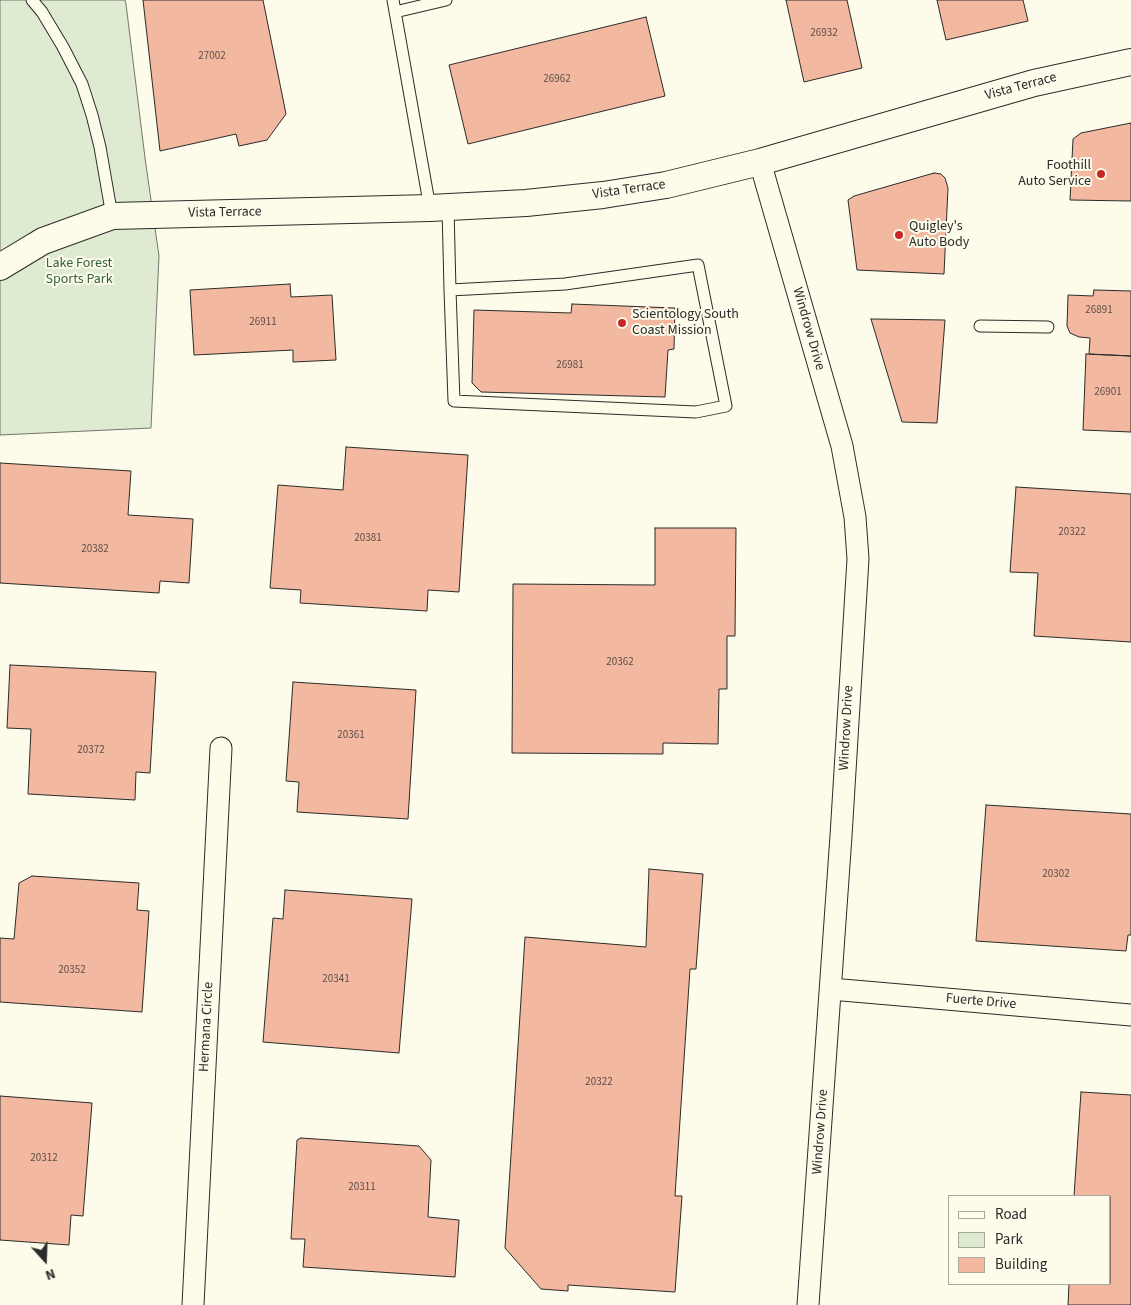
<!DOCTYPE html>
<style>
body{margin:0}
#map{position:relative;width:1131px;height:1305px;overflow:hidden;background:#fdfbea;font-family:"Source Sans 3",sans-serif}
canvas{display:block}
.legend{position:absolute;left:948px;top:1195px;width:162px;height:90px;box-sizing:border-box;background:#fdfbea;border:1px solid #a9a89e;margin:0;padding:6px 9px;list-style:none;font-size:15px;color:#2b2b2b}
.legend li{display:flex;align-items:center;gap:10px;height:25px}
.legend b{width:25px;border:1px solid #a9a89e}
.north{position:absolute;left:20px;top:1235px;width:50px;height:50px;-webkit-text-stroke:4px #fdfbea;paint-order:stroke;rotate:160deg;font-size:14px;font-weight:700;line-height:20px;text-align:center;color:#2b2b2b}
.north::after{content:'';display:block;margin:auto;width:18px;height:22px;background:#2b2b2b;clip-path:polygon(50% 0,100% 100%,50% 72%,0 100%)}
</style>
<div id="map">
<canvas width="1131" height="1305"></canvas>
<ul class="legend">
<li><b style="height:6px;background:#fdfbea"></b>Road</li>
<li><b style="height:14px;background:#deebd1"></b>Park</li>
<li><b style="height:14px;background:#f2b8a0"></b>Building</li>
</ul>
<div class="north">N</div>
</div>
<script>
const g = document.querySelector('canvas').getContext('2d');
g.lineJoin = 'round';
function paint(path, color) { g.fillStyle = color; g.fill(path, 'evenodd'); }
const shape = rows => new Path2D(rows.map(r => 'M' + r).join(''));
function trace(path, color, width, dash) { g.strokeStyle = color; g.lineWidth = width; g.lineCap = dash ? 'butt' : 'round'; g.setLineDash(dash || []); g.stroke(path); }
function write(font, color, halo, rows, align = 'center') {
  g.font = font + ' "Source Sans 3",sans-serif'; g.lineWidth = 4; g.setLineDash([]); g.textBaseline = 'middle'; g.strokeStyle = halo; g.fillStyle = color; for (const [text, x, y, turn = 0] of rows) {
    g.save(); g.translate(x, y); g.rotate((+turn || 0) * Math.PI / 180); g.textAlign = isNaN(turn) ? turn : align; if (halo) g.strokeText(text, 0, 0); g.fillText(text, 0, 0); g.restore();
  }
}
const green = shape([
 [0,0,125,0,126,4,145,158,159,256,151,428,0,435,0,0]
]);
paint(green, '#deebd1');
trace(green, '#74746e', 1);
const building = shape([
 [143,0,263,0,286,114,267,140,239,146,236,134,160,151,143,0],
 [786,0,847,0,862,68,804,82,786,0],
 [937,0,1023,0,1028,21,946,40,937,0],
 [646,17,665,96,468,144,449,65,646,17],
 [1131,123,1131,201,1070,200,1073,139,1081,133,1131,123],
 [934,173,941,174,945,178,948,188,944,274,857,270,848,200,854,196,934,173],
 [290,284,291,297,332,295,336,360,293,362,293,350,194,355,190,290,290,284],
 [1094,290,1131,291,1131,356,1089,354,1090,338,1079,337,1070,333,1067,326,1068,295,1093,296,1094,290],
 [572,304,675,308,674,349,668,350,665,397,481,392,472,383,474,310,571,313,572,304],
 [871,319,945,320,937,423,902,422,871,319],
 [1086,354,1131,356,1131,432,1083,430,1086,354],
 [346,447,468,455,459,592,428,590,427,611,300,603,301,590,270,588,278,485,343,490,346,447],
 [0,463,131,471,128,515,193,519,189,583,160,581,159,593,0,583,0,463],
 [1016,487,1131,494,1131,642,1034,636,1038,573,1010,572,1016,487],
 [655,528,736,528,735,636,727,636,727,689,719,689,718,744,663,743,663,754,512,753,513,584,655,585,655,528],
 [10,665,156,672,150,773,136,772,135,800,28,794,31,729,7,728,10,665],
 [293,682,416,690,408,819,297,812,299,782,286,781,293,682],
 [986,805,1131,814,1131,935,1128,935,1126,951,976,941,986,805],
 [649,869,703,874,696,969,690,969,675,1196,682,1196,675,1292,568,1285,568,1291,541,1289,505,1248,525,937,646,947,649,869],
 [32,876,139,883,137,910,149,911,142,1012,0,1002,0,938,14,939,19,883,32,876],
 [285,890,412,899,399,1053,263,1042,273,918,283,919,285,890],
 [1081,1092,1131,1095,1131,1305,1068,1305,1069,1284,1110,1284,1110,1196,1074,1196,1081,1092],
 [0,1096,92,1103,83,1216,71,1215,69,1245,0,1240,0,1096],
 [301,1138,419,1146,431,1160,428,1217,459,1220,455,1277,303,1267,305,1239,291,1239,297,1140,301,1138]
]);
paint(building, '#f2b8a0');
trace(building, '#2b2b2b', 1);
const service = shape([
 [32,0,42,12,63,47,82,84,92,115,100,147,112,216],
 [393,0,430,208],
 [395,12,446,0],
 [448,207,450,290,454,401,696,412,726,406,698,265,565,284,450,290],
 [980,326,1048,327]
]);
const minor = shape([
 [760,162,842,446,855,517,858,559,841,836,808,1305],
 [831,989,1131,1015],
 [193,1305,221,748]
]);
const tertiary = shape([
 [0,267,43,241,112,216,430,208,526,203,603,195,666,185,760,162,1034,83,1131,62]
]);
trace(service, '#2b2b2b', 13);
trace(minor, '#2b2b2b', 23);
trace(tertiary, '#2b2b2b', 28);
trace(service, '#fdfbea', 11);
trace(minor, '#fdfbea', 21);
trace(tertiary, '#fdfbea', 26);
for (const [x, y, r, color] of [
 [1101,174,5,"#c62828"],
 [899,235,5,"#c62828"],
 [622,323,5,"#c62828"]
]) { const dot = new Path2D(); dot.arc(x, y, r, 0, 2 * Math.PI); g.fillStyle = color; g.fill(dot); trace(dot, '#fdfbea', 2); }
write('11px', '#5d4e48', null, [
 ["26932",824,34],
 ["27002",212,57],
 ["26962",557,80],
 ["26891",1099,311],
 ["26911",263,323],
 ["26981",570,366],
 ["26901",1108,393],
 ["20322",1072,533],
 ["20381",368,539],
 ["20382",95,550],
 ["20362",620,663],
 ["20361",351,736],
 ["20372",91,751],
 ["20302",1056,875],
 ["20352",72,971],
 ["20341",336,980],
 ["20322",599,1083],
 ["20312",44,1159],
 ["20311",362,1188]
]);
write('14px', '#2b2b2b', '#fdfbea', [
 ["Vista Terrace",1021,87,-15],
 ["Vista Terrace",629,190,-8],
 ["Vista Terrace",225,213,-1],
 ["Windrow Drive",808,329,74],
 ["Windrow Drive",847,728,-87],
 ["Fuerte Drive",981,1002,5],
 ["Hermana Circle",207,1027,-87],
 ["Windrow Drive",821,1132,-86]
]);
write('14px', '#2b2b2b', '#fdfbea', [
 ["Foothill",1091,166,"right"],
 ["Auto Service",1091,182,"right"],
 ["Quigley's",909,227],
 ["Auto Body",909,243],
 ["Scientology South",632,315],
 ["Coast Mission",632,331]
], 'left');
write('14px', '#34623c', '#fdfbea', [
 ["Lake Forest",79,264],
 ["Sports Park",79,280]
]);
</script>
